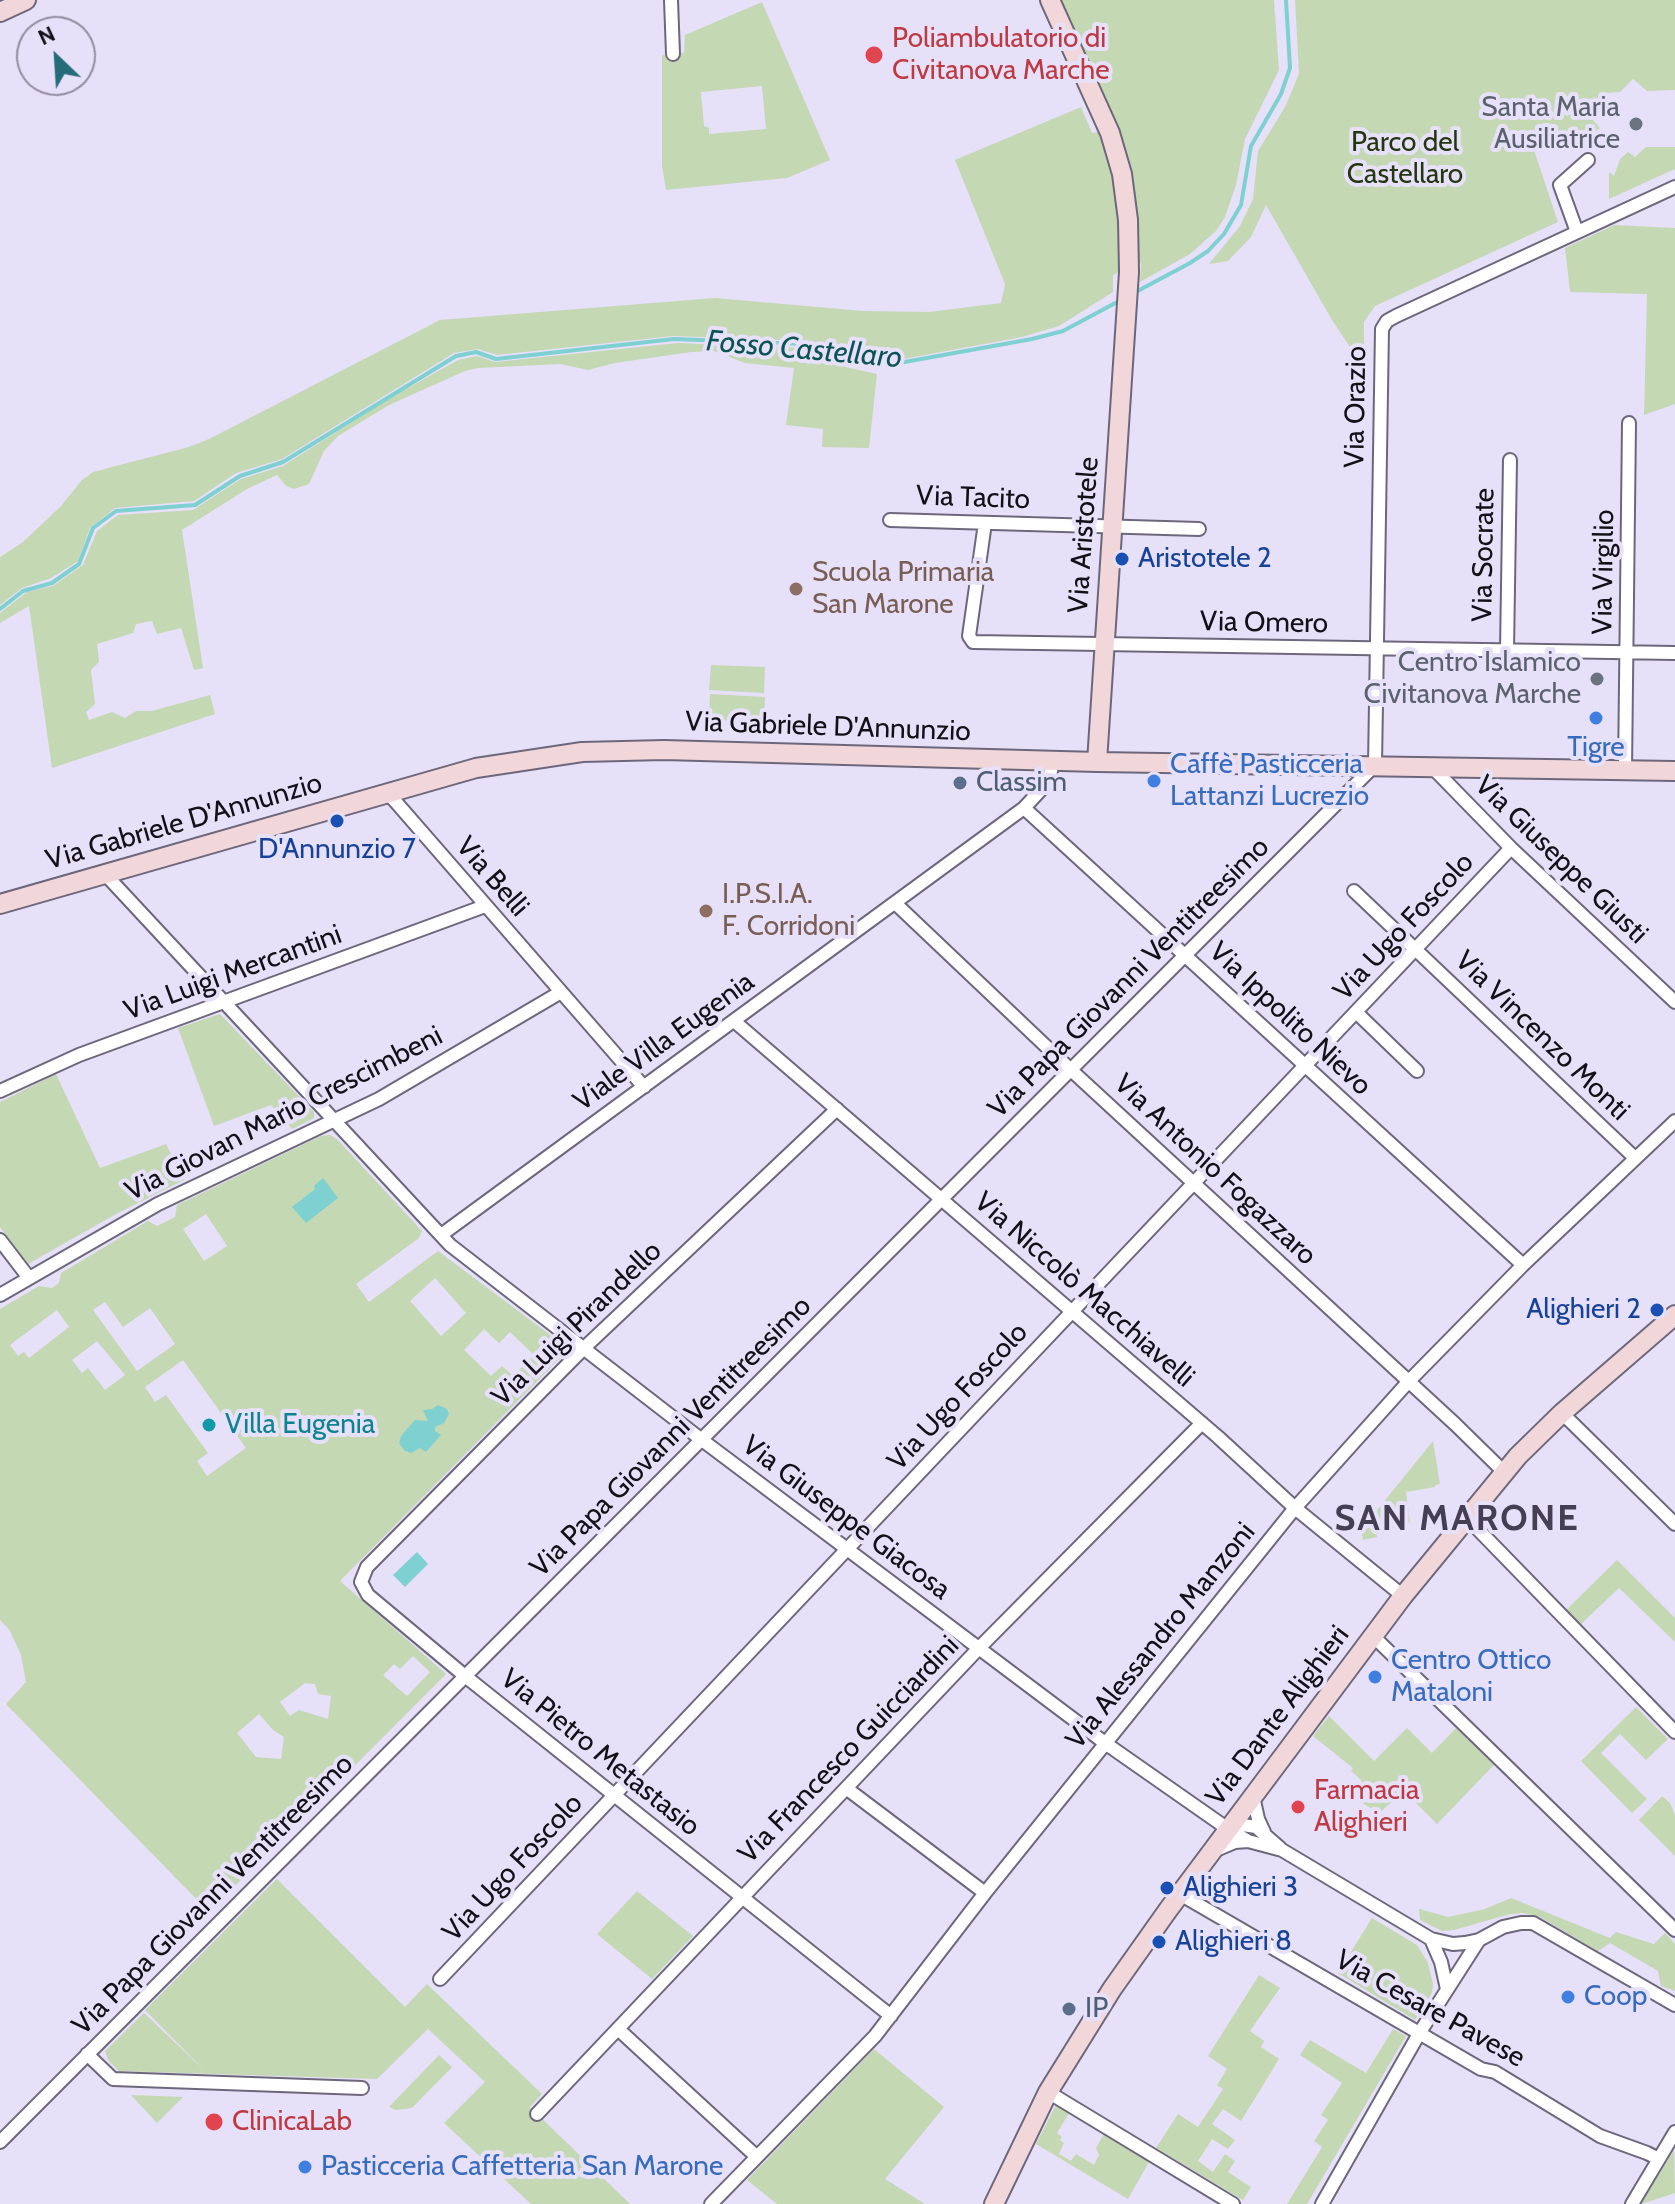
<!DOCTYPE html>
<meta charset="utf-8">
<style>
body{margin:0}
#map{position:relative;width:1675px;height:2204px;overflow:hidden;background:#e7e0f9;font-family:Cabin,sans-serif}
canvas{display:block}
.north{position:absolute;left:16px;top:16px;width:80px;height:80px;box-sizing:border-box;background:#e7e0f9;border:2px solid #928d9f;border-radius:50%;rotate:335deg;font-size:22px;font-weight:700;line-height:32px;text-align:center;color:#131018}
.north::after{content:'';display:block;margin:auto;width:28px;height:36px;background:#246d78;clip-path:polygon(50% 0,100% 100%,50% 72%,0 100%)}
</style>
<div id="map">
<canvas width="1675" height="2204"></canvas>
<div class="north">N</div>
</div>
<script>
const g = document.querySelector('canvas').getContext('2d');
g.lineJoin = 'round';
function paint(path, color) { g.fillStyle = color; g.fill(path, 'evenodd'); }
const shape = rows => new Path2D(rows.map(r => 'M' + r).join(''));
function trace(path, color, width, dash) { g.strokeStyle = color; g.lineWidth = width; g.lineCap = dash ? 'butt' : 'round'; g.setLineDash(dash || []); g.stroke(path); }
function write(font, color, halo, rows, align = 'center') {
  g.font = font + ' Cabin,sans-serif'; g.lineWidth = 8; g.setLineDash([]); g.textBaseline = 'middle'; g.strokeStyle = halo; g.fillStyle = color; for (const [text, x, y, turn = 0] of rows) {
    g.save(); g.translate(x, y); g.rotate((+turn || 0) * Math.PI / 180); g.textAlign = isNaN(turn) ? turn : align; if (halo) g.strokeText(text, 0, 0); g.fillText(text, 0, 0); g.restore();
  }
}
paint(shape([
 [1060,0,1274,0,1279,70,1245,139,1236,185,1225,217,1216,231,1190,254,1140,282,1141,263,1138,264,1133,187,1126,156,1120,135],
 [1295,0,1675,0,1675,90,1647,91,1633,79,1620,92,1606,93,1606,106,1593,120,1600,128,1592,134,1575,139,1579,144,1532,144,1558,222,1375,306,1364,322,1364,368,1332,320,1266,205,1251,237,1228,261,1209,264,1240,226,1253,199,1258,151,1285,107,1299,74],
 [762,2,830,160,787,178,666,190,662,166,662,55,684,53,685,35],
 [762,86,766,129,709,134,709,128,704,126,701,92],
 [1081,107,1092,133,1098,132,1112,170,1119,217,1119,272,1113,275,1113,292,1059,326,1022,337,898,360,810,341,673,336,497,355,478,349,454,353,282,459,236,473,194,501,115,508,90,528,78,561,51,578,22,588,0,605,0,557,23,542,61,506,82,480,93,472,189,447,209,439,440,320,715,298,863,311,929,312,1001,303,1005,284,955,160],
 [1646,147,1675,147,1675,169,1609,199,1609,172,1614,176,1620,159,1628,152,1635,157],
 [1614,225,1675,228,1675,404,1644,415,1647,294,1570,292,1565,248],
 [678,343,804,348,835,354,832,364,877,374,869,448,822,447,823,429,786,425,794,368,745,363,714,351,691,352,615,363,588,370,560,364,478,368,465,371,389,405,338,436,324,451,309,484,294,489,286,486,277,475,247,489,182,530,203,668,194,670,181,628,157,634,152,621,136,624,133,633,97,644,99,662,91,670,95,704,86,712,89,720,112,712,125,718,136,711,152,711,210,695,215,714,52,768,29,606,0,623,0,613,27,592,53,586,83,565,97,531,118,515,193,510,241,479,283,466,385,401,458,360,477,356,495,362],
 [711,665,765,667,764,693,709,690],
 [710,694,765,697,764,722,709,720],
 [220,1014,314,1112,314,1118,292,1129,271,1105,214,1126,178,1028],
 [56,1074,100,1168,166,1144,184,1180,116,1214,28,1264,0,1227,0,1102],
 [330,1135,338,1140,422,1231,419,1238,356,1284,369,1302,438,1251,565,1346,567,1351,340,1581,446,1674,209,1912,6,1704,26,1682,21,1655,9,1629,0,1620,0,1309,39,1286,52,1288,59,1283,61,1273,148,1221,157,1226,175,1217,177,1205,321,1136],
 [206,1214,227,1246,204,1261,183,1229],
 [435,1278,466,1313,441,1336,410,1301],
 [105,1302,123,1327,150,1308,175,1344,137,1371,93,1310],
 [57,1310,69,1327,29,1358,24,1352,18,1356,10,1345],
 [484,1329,499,1343,510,1332,534,1355,513,1376,502,1366,491,1376,464,1350],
 [97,1341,125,1375,105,1390,88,1368,82,1373,72,1360],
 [183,1360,246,1448,207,1476,197,1461,208,1453,166,1395,155,1402,145,1387],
 [413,1656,430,1672,407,1696,383,1675,394,1664,400,1669],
 [305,1683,315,1684,318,1694,331,1696,328,1719,299,1710,290,1716,280,1702],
 [259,1714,273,1730,284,1737,281,1759,256,1757,237,1733],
 [1433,1441,1440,1484,1435,1485,1435,1487,1406,1492,1410,1522,1405,1523,1405,1526,1376,1531,1377,1537,1363,1540,1361,1530],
 [1617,1560,1675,1618,1675,1642,1619,1588,1579,1626,1565,1611],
 [1636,1707,1668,1739,1646,1760,1620,1734,1601,1753,1647,1799,1632,1813,1581,1761],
 [1329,1716,1374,1761,1407,1728,1432,1753,1456,1728,1494,1765,1437,1824,1404,1791,1379,1813,1352,1797,1361,1786,1361,1780,1351,1771,1353,1768,1313,1736],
 [1662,1796,1670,1803,1675,1815,1675,1856,1639,1820],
 [277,1879,405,2007,427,1984,542,2094,530,2107,630,2204,531,2204,444,2123,485,2082,428,2029,377,2079,119,2071,108,2060,105,2051,144,2013,204,2070,145,2010],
 [637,1891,693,1936,652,1979,597,1934],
 [1511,1898,1610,1938,1616,1932,1654,1944,1665,1933,1675,1944,1675,1991,1661,1986,1658,1971,1610,1943,1598,1951,1540,1917,1523,1913,1510,1914,1454,1930,1442,1931,1420,1920,1419,1909,1448,1917,1485,1909],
 [1372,1918,1417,1945,1428,1963,1433,1984,1432,1993,1415,2020,1338,1973],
 [1259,1975,1280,1988,1250,2031,1264,2041,1261,2047,1279,2059,1241,2121,1223,2109,1212,2124,1235,2140,1228,2149,1212,2139,1198,2161,1213,2172,1225,2154,1235,2161,1228,2172,1251,2187,1243,2200,1156,2148,1178,2114,1198,2127,1223,2089,1217,2085,1227,2069,1208,2056],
 [1393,2029,1406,2036,1307,2204,1287,2204,1322,2147,1314,2141,1328,2120,1321,2115,1342,2083,1300,2055,1310,2040,1366,2073],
 [874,2049,944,2107,885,2179,925,2204,777,2204,747,2180],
 [439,2055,452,2067,412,2108,396,2110,389,2107],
 [131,2095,183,2097,157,2123],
 [1056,2105,1069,2113,1057,2133,1062,2137,1060,2140,1064,2143,1059,2154,1071,2161,1076,2154,1094,2165,1099,2155,1096,2148,1104,2134,1149,2162,1128,2199,1036,2144],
 [1674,2150,1675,2193,1641,2204]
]), '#c4d8b3');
paint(shape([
 [323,1178,338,1198,306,1223,292,1207,315,1189,314,1186],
 [438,1405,447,1409,449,1414,444,1423,435,1427,435,1431,441,1435,426,1452,420,1448,411,1453,405,1451,399,1443,401,1436,415,1420,428,1421,423,1410,432,1409],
 [417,1552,428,1564,405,1587,393,1575]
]), '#7fd0d1');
trace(shape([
 [1132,294,1190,263,1208,251,1224,234,1241,205,1251,146,1281,94,1290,68,1286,0],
 [0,609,23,591,52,583,79,564,93,528,116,511,195,505,240,476,283,462,456,356,476,352,496,359,674,339,806,344,899,363,1032,339,1063,331,1121,300]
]), '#7fd0d1', 4);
const street = shape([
 [671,0,673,54],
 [1577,232,1560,185,1588,160],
 [890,520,1199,529],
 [985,523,969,636,973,642,1675,653],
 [1507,650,1510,460],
 [1432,767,1511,848,1675,1002],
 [1625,770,1629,423],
 [388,793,644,1087],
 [1024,808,1523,1265],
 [105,874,450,1245,702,1440,1105,1743,1228,1829,1248,1841],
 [1354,891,1635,1158],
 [895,903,1071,1070,1455,1424,1504,1472],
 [1356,1012,1417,1071],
 [734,1021,1218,1437,1295,1508,1403,1596],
 [0,1091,79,1055,485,906],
 [837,1109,584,1348,367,1567,361,1582,368,1595,465,1676,891,2016],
 [441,1235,1024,808,1049,781,1053,761],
 [0,1240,29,1278],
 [0,1295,158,1204,379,1099,561,992],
 [1562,1413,1675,1524],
 [1466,1517,1675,1732],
 [1373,1636,1675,1930],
 [846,1788,985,1893],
 [1253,1796,1258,1819,1264,1832],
 [1228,1829,1243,1825,1256,1827,1280,1848],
 [1216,1850,1235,1842,1248,1841,1282,1850,1431,1939,1453,1944,1465,1943,1479,1940,1503,1927,1521,1923,1533,1923,1675,2005],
 [1180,1894,1481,2069,1495,2072,1600,2136,1647,2153,1659,2159],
 [1431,1939,1441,1962,1447,1989],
 [440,1979,1511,848],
 [618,2029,757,2157],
 [87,2054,113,2079,362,2088],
 [1048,2092,1233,2204],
 [537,2114,979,1648,1202,1423],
 [0,2142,1375,765,1382,329,1387,321,1396,316,1675,187],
 [711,2204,875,2036,985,1893,1295,1508,1409,1381,1523,1265,1675,1121],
 [1322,2204,1420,2032,1479,1940],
 [1632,2204,1675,2132]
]);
const secondary = shape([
 [1050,0,1110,133,1122,174,1128,220,1129,272,1097,762],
 [0,12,26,0],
 [0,904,476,768,582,752,664,750,1097,762,1675,771],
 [994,2204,1048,2092,1112,1989,1168,1910,1403,1596,1518,1456,1562,1413,1675,1315]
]);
trace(street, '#6d677c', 16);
trace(secondary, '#6d677c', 22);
trace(street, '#fff', 12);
trace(secondary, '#f1d6da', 18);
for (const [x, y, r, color] of [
 [874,55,10,"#e0444e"],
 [1636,124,8,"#6b7280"],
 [1122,559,8,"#1a4fb4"],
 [796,589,8,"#8d6e63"],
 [1597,679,8,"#6b7280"],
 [1596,718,8,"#3f7fe0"],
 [1154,781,8,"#3f7fe0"],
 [960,783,8,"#5c6f8a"],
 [337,821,8,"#1a4fb4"],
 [706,911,8,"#8d6e63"],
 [1657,1310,8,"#1a4fb4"],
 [209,1425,8,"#0f9aa8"],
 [1375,1677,8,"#3f7fe0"],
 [1298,1807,8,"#e0444e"],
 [1167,1888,8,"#1a4fb4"],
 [1159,1942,8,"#1a4fb4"],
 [1568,1997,8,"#3f7fe0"],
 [1069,2009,8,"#5c6f8a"],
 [214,2122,10,"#e0444e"],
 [305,2167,8,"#3f7fe0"]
]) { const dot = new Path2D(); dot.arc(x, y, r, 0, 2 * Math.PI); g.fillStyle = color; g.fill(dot); trace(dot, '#e7e0f9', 3); }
write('28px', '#be3a42', '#e7e0f9', [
 ["Poliambulatorio di",892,39],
 ["Civitanova Marche",892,71],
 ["Farmacia",1314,1791],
 ["Alighieri",1314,1823],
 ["ClinicaLab",232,2122]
], 'left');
write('28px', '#5b616d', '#e7e0f9', [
 ["Santa Maria",1620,108],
 ["Ausiliatrice",1620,140],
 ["Centro Islamico",1581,663],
 ["Civitanova Marche",1581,695]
], 'right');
write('28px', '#23360f', '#e7e0f9', [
 ["Parco del",1405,143],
 ["Castellaro",1405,175]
]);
write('28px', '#131018', '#e7e0f9', [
 ["Via Orazio",1356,407,-89],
 ["Via Tacito",973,498,2],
 ["Via Aristotele",1084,535,-86],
 ["Via Socrate",1484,555,-89],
 ["Via Virgilio",1604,572,-89],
 ["Via Omero",1264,623,1],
 ["Via Gabriele D'Annunzio",828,727,2],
 ["Via Gabriele D'Annunzio",184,822,-16],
 ["Via Giuseppe Giusti",1561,860,44],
 ["Via Belli",492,877,49],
 ["Via Ugo Foscolo",1404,927,-47],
 ["Via Luigi Mercantini",233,973,-20],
 ["Via Papa Giovanni Ventitreesimo",1129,978,-45],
 ["Via Ippolito Nievo",1290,1019,43],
 ["Via Vincenzo Monti",1542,1036,44],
 ["Viale Villa Eugenia",664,1042,-36],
 ["Via Giovan Mario Crescimbeni",284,1114,-27],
 ["Via Antonio Fogazzaro",1215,1170,43],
 ["Via Niccolò Macchiavelli",1084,1290,41],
 ["Via Luigi Pirandello",577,1324,-44],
 ["Via Ugo Foscolo",958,1397,-47],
 ["Via Papa Giovanni Ventitreesimo",671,1437,-45],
 ["Via Giuseppe Giacosa",846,1518,37],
 ["Via Alessandro Manzoni",1161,1636,-51],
 ["Via Dante Alighieri",1278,1716,-53],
 ["Via Francesco Guicciardini",849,1750,-46],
 ["Via Pietro Metastasio",600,1753,39],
 ["Via Ugo Foscolo",513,1868,-47],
 ["Via Papa Giovanni Ventitreesimo",213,1895,-45],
 ["Via Cesare Pavese",1430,2009,29]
]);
write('28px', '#164399', '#e7e0f9', [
 ["Aristotele 2",1138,559],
 ["D'Annunzio 7",337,850,"center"],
 ["Alighieri 2",1641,1310,"right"],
 ["Alighieri 3",1183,1888],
 ["Alighieri 8",1175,1942]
], 'left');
write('28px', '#785e54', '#e7e0f9', [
 ["Scuola Primaria",812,573],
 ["San Marone",812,605],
 ["I.P.S.I.A.",722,895],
 ["F. Corridoni",722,927]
], 'left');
write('28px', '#366cbe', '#e7e0f9', [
 ["Tigre",1596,748,"center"],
 ["Caffè Pasticceria",1170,765],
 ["Lattanzi Lucrezio",1170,797],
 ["Centro Ottico",1391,1661],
 ["Mataloni",1391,1693],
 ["Coop",1584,1997],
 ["Pasticceria Caffetteria San Marone",321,2167]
], 'left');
write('28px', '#4e5e75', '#e7e0f9', [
 ["Classim",976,783],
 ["IP",1085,2009]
], 'left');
write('28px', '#0d838f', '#e7e0f9', [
 ["Villa Eugenia",225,1425]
], 'left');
write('italic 30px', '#0a5455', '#e7e0f9', [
 ["Fosso Castellaro",804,350,5]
]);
g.letterSpacing = '2px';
write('bold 36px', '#453f53', '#e7e0f9', [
 ["SAN MARONE",1457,1519]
]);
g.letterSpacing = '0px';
</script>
